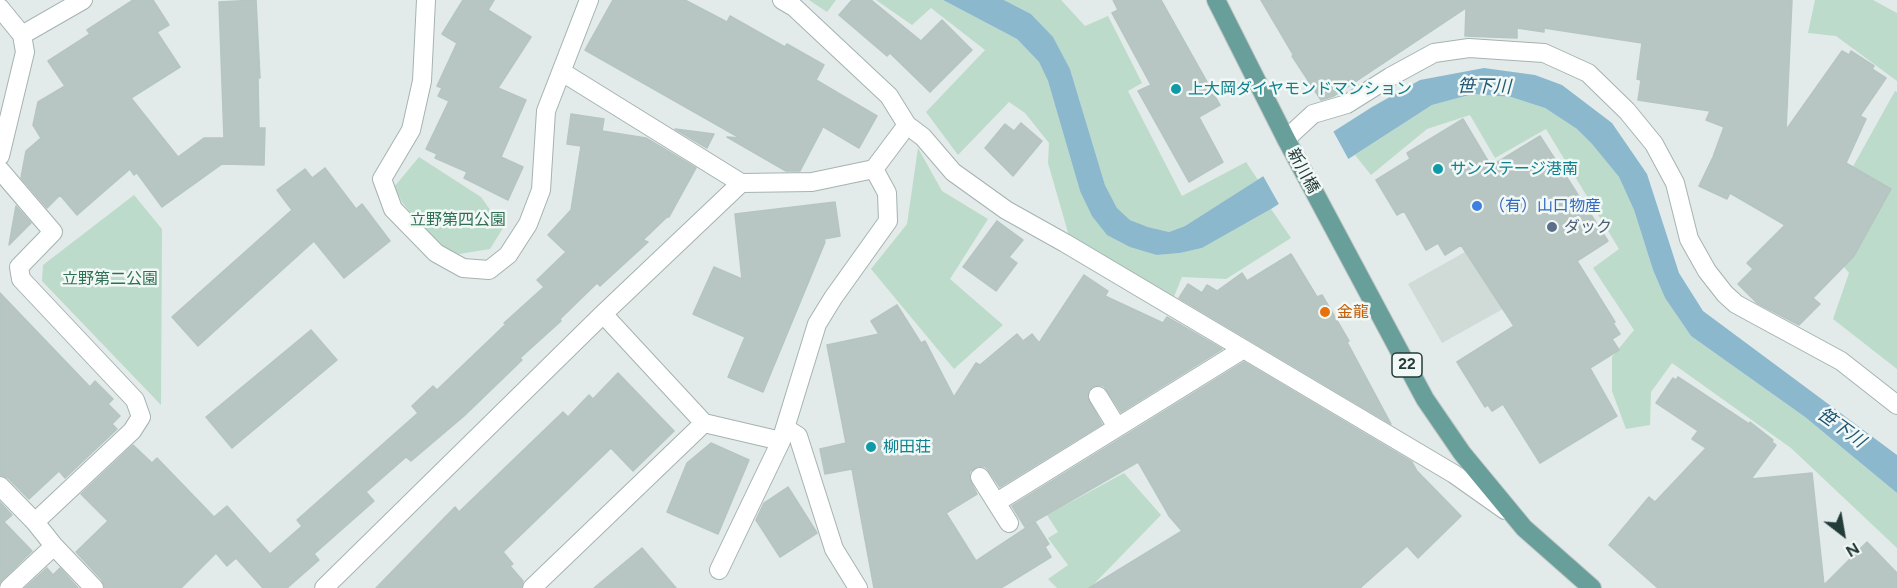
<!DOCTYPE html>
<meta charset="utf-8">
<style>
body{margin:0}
#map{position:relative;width:1897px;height:588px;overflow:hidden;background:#e2ebe9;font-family:Figtree,sans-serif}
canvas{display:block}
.north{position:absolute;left:1813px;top:504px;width:60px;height:60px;-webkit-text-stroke:4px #f2f8f6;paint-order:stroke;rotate:149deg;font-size:16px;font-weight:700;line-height:24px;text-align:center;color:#233b39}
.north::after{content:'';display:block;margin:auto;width:21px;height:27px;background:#233b39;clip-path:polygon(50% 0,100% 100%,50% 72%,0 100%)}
</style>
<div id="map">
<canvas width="1897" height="588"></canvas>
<div class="north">N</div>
</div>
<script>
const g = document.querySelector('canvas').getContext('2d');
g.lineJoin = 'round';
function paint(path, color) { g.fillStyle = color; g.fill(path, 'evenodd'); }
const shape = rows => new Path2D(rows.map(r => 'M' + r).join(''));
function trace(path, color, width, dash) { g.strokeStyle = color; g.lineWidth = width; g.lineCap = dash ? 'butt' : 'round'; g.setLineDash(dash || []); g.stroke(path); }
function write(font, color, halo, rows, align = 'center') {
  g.font = font + ' Figtree,"Noto Sans JP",sans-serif'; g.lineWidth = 5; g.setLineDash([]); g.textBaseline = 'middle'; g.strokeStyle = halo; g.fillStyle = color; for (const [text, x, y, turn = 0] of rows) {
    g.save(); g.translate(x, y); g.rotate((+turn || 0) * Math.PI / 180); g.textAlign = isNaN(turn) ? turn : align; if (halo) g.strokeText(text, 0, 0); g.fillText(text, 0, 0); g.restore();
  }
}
paint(shape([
 [1465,252,1503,309,1442,343,1408,284]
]), '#d0dbd8');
paint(shape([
 [809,0,836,0,827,12],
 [876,0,943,0,1017,39,1039,62,1048,81,1080,191,1157,255,1180,253,1202,248,1271,209,1291,238,1226,279,1182,277,1173,299,1069,236,1048,163,1049,143,1025,113,1009,102,958,155,926,112,985,50,931,8,912,25],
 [1004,0,1061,0,1085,26,1108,16,1142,83,1128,91,1182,196,1246,162,1258,180,1185,226,1169,232,1148,227,1130,220,1117,208,1105,185,1070,69,1053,38,1031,14],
 [1815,0,1873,0,1897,13,1897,81,1836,36,1808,33],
 [1895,91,1897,92,1897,369,1833,319,1849,273,1816,233],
 [1473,94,1511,97,1545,108,1577,129,1592,144,1619,177,1634,210,1653,270,1665,298,1691,336,1805,417,1897,493,1897,548,1791,448,1672,363,1651,392,1650,425,1626,429,1612,391,1612,357,1634,330,1593,268,1619,249,1546,129,1495,158,1470,115,1427,129,1371,175,1355,155,1432,105],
 [918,148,942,191,988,219,950,279,1003,325,954,369,871,269,907,224],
 [419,157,481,197,503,228,490,249,459,254,437,247,402,202,394,187],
 [134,195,162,229,161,405,42,281,43,265],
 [1124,473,1161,515,1090,588,1057,588,1048,579,1068,565,1048,538,1058,532,1047,515]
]), '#bcdbca');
paint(shape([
 [943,0,1004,0,1031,14,1053,37,1070,69,1105,185,1117,208,1130,220,1148,227,1169,232,1185,226,1372,107,1420,80,1484,68,1535,75,1562,85,1612,123,1647,174,1679,273,1703,311,1897,455,1897,493,1805,417,1691,336,1665,298,1653,270,1634,210,1619,177,1592,144,1577,129,1545,108,1511,97,1473,94,1432,105,1271,209,1202,248,1180,253,1157,255,1130,247,1107,235,1092,216,1080,191,1048,81,1039,62,1017,39]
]), '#8cb8ce');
paint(shape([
 [1332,129,1350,162,1280,206,1262,174]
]), '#e2ebe9');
const building = shape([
 [133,0,153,0,169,25,157,32,180,67,131,98,178,157,204,138,224,138,219,2,256,0,260,78,258,78,259,128,265,128,264,165,222,164,162,207,137,173,134,175,130,169,77,215,60,195,47,208,21,178,26,151,41,138,33,125,38,102,65,86,48,61,90,34,87,30,133,0],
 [463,0,494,0,488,10,531,37,498,88,526,100,501,157,523,167,508,200,464,178,467,172,435,158,437,154,426,149,449,101,438,96,442,88,437,86,457,43,442,34,463,0],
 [613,0,685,0,727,22,730,16,785,47,787,44,824,65,816,80,877,116,859,148,822,126,822,129,800,171,786,171,727,137,740,138,585,50,613,0],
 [852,0,871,0,921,41,942,20,972,50,930,92,890,53,887,56,839,15,852,0],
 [1113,0,1161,0,1220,105,1199,117,1223,162,1189,182,1138,91,1151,85,1112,13,1118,10,1113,0],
 [1261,0,1792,0,1786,130,1842,51,1849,55,1851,51,1874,66,1872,69,1886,78,1860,116,1866,119,1846,163,1891,189,1854,256,1813,298,1820,304,1799,325,1757,303,1738,284,1753,269,1747,263,1785,225,1730,193,1727,199,1699,186,1713,157,1724,127,1706,120,1710,111,1638,100,1641,80,1637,79,1642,43,1544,28,1544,32,1517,28,1517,38,1465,36,1466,8,1334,96,1321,100,1292,56,1294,56,1261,0],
 [571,114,604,119,602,131,646,138,696,168,669,217,667,217,643,240,648,242,600,286,597,283,560,319,561,321,520,358,522,360,464,416,411,461,406,457,366,492,374,501,314,554,319,560,287,588,263,588,236,558,227,566,216,553,181,588,105,588,102,580,76,552,108,521,81,494,133,445,152,463,157,458,214,517,227,506,270,554,302,526,297,520,418,413,412,406,433,386,437,390,506,324,504,323,544,287,537,280,566,252,548,235,571,210,581,146,567,144,571,114],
 [1463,119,1491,166,1540,136,1608,241,1577,261,1615,322,1613,323,1620,334,1612,339,1619,350,1590,368,1617,416,1540,463,1503,404,1492,411,1488,405,1485,407,1457,362,1514,326,1461,245,1445,255,1438,243,1426,250,1404,211,1397,215,1376,180,1410,159,1407,153,1463,119],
 [1021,123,1042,141,1013,176,985,148,1005,124,1014,131,1021,123],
 [675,129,714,134,707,148,675,129],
 [325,168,356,209,362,204,390,241,344,278,314,241,198,346,172,317,292,210,277,190,305,169,312,178,325,168],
 [835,202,840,236,824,239,825,242,763,392,728,377,745,337,693,314,714,267,742,279,735,214,835,202],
 [16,206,31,223,9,245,16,206],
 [997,221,1023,240,1009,257,1017,263,996,291,963,267,997,221],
 [1291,254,1317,297,1322,295,1349,341,1347,342,1391,424,1179,298,1188,284,1202,293,1207,285,1217,291,1242,273,1247,281,1291,254],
 [1084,275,1108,291,1105,296,1163,323,1167,317,1222,349,1121,412,1104,386,1098,385,1092,387,1087,397,1102,424,1000,487,986,467,979,466,970,471,969,478,977,494,946,513,976,561,1035,522,1049,544,1045,547,1051,557,1001,588,874,588,852,469,825,474,820,449,846,443,827,345,879,334,871,321,897,305,921,343,925,341,954,397,976,363,980,365,1017,334,1023,341,1032,334,1039,343,1084,275],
 [0,293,90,387,95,381,113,399,108,404,120,416,112,424,117,429,65,478,59,471,29,499,8,478,0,475,0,293],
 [311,330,337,360,232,448,206,417,311,330],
 [1244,362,1412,462,1417,471,1461,516,1418,558,1407,546,1360,588,1089,588,1182,531,1169,516,1138,462,1025,527,1012,506,1244,362],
 [618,373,674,431,633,471,611,448,503,552,513,564,510,566,523,581,521,588,376,588,455,507,459,512,563,412,568,417,589,395,593,399,618,373],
 [1678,377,1749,424,1750,422,1773,440,1772,442,1776,445,1751,479,1812,473,1824,585,1867,542,1897,573,1897,588,1658,588,1609,545,1649,497,1655,502,1706,448,1692,439,1698,431,1656,403,1673,378,1676,380,1678,377],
 [711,443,749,460,718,534,667,512,687,463,711,443],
 [788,487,817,533,780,557,756,520,764,503,788,487],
 [0,502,12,515,4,522,32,551,0,582,0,502],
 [642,548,676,588,594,588,642,548],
 [47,568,53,575,60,568,78,588,25,588,47,568]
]);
paint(building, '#b7c6c2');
trace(building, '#b5c5c1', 1.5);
const minor = shape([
 [426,0,422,81,411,130,382,179,393,209,436,253,463,268,489,270,508,255,528,224,541,190,546,111,589,0],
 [782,0,794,7,889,96,907,125,923,137,953,172,1006,210,1065,243,1454,474,1505,510],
 [0,8,22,35],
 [562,72,741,183,812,182,874,169,907,125],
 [1286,139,1313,114,1347,104,1390,77,1434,53,1469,48,1544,53,1588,73,1627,111,1654,144,1675,183,1689,239,1707,271,1725,294,1736,304,1841,361,1897,405],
 [0,156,25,52,22,35,83,0],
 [0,170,53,232,19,267,21,279,135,400,141,417,132,431,35,522],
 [603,314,704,423,781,441],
 [1098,396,1117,427],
 [785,428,798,436,834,549,858,588],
 [980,477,1009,523],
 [0,486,35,522,54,546,94,588],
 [997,502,1242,350],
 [719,570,781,441,817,324,833,298,888,221,887,193,874,169],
 [9,588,54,546],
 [324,588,603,314,741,183],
 [532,588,704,423]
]);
const primary = shape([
 [1216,0,1286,139,1425,399,1462,453,1524,528,1592,588]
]);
trace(minor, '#a5b3b1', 20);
trace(primary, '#c1c8c8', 20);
trace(minor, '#fff', 18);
trace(primary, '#699f9a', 18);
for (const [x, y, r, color] of [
 [1176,89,6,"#0f9aa8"],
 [1438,169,6,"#0f9aa8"],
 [1477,206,6,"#3f7fe0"],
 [1552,227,6,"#5c6f8a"],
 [1325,312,6,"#e8710a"],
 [871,447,6,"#0f9aa8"]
]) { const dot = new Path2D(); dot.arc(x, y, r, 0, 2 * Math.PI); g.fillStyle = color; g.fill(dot); trace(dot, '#f2f8f6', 2); }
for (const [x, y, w] of [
 [1407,365,30]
]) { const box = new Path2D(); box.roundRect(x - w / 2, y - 12, w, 24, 4.5); g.fillStyle = '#f2f8f6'; g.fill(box); trace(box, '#233b39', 1.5); }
write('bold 15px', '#233b39', null, [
 ["22",1407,365]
]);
write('16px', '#0d838f', '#f2f8f6', [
 ["上大岡ダイヤモンドマンション",1188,89],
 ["サンステージ港南",1450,169],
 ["柳田荘",883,447]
], 'left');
write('16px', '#233b39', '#f2f8f6', [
 ["新川橋",1303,171,62]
]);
write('16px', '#366cbe', '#f2f8f6', [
 ["（有）山口物産",1489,206]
], 'left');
write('16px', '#2f7054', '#f2f8f6', [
 ["立野第四公園",458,220],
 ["立野第二公園",110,279]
]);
write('16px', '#4e5e75', '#f2f8f6', [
 ["ダック",1564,227]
], 'left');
write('16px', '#c56008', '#f2f8f6', [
 ["金龍",1337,312]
], 'left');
write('italic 18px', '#205774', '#f2f8f6', [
 ["笹下川",1484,87,1],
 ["笹下川",1841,428,36]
]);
</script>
